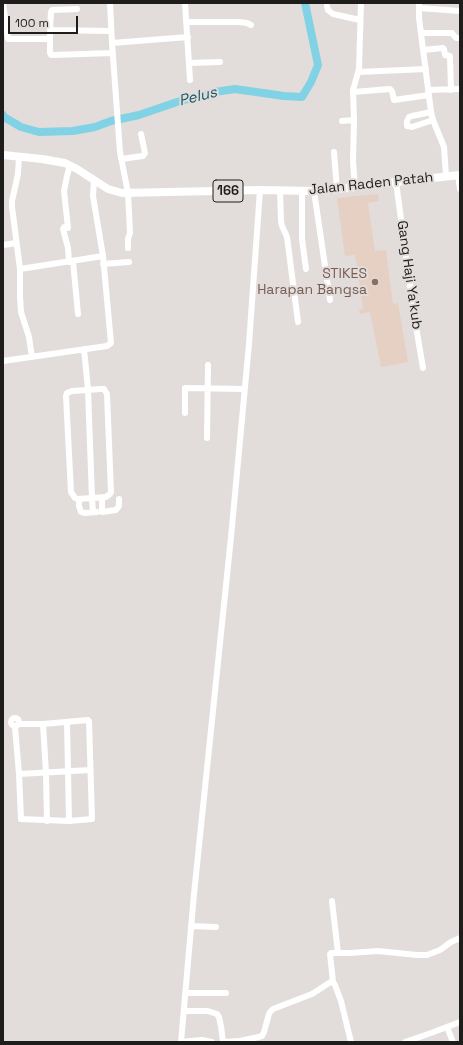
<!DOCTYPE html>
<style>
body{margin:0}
#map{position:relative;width:463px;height:1045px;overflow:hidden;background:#e2ddda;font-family:"Space Grotesk",sans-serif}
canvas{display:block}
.frame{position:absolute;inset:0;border:4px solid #1e1d1c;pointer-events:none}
.scale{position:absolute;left:8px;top:16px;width:70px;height:18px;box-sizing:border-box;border:2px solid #1e1d1c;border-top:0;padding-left:5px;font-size:12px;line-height:14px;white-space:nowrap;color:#1e1d1c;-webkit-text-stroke:3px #e2ddda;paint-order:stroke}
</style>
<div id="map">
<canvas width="463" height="1045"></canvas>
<div class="frame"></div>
<div class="scale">100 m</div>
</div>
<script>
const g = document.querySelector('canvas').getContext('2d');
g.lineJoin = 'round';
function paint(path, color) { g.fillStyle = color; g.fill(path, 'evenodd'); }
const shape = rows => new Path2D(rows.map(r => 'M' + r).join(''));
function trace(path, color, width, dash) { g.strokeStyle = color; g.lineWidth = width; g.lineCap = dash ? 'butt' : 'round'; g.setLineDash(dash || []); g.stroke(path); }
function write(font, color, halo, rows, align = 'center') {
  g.font = font + ' "Space Grotesk",sans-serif'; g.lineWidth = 4; g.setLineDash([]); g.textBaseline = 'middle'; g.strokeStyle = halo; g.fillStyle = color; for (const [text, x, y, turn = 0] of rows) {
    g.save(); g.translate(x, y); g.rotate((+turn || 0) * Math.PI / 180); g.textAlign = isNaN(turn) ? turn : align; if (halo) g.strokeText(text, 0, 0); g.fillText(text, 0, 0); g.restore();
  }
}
paint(shape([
 [378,194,379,201,368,203,375,251,386,250,393,304,398,303,408,362,381,367,370,312,360,314,359,310,363,309,355,255,345,256,337,198]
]), '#e5d0c3');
trace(shape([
 [3,115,4,117,21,127,39,132,73,131,95,127,111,121,139,115,177,102,215,92,235,89,284,96,302,97,311,82,318,65,305,3]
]), '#81d2e4', 8);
trace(shape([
 [3,3,8,39,50,39],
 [110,3,112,43,120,152,128,193,130,233,128,239,128,248],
 [185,3,190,80],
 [419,3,419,18,431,112,433,120,444,147,446,176],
 [327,6,328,10,333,14,360,20],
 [419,8,460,11],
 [77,9,52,10,51,12,50,30,111,31],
 [186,22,238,22,247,23,251,25],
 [50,30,50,53,51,55,113,53],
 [421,33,452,33,456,38,460,38],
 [112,43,188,37],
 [423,50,443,48,444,49,445,55,450,56,451,90],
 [189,63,220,62],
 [358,72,426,69],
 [429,90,460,89],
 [353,92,390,89,392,91,394,100,429,95],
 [431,112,412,116,409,117,407,121,407,126,412,127,433,120],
 [342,121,354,120],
 [334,152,337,190],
 [19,157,18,174,12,201,12,207,20,269,20,296,21,312,29,337,32,357],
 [121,159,143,156,145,153,141,134],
 [458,175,460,189],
 [396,182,414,315,423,368],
 [355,188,353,161,354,120,353,90,359,69,361,3],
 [280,190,281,221,282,226,287,237,298,322],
 [302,191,302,239,306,269],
 [314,191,330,300],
 [3,245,16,243],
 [73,261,78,314],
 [69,262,68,248,63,229,64,227,68,228,64,191,67,176,70,165],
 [103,264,129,262],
 [20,269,103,256],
 [84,349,87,379,88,390,92,498,78,499,75,498,71,492,66,396,67,393,72,391,88,390,100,389,104,389,107,394,111,492,110,494,106,497,92,498,93,512],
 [3,361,107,346,111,343,103,256,93,196,94,180],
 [185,413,185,388,244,389],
 [207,438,208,365],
 [102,497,102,512,116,510,119,506,119,499],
 [79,499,79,506,81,512,84,513,97,512],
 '11 722a4 4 0 1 1 8 0a4 4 0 1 1-8 0Z',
 [67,722,69,821],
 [43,724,46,773,47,821],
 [15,727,19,774,21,819,69,821,92,819,89,721,88,720,43,724,18,724],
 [19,774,90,770],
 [332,901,338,953],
 [191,926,216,927],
 [333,982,330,954,331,953,350,953,378,951,417,955,427,955,440,950,451,942,460,938],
 [186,993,226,993],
 [184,1011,208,1011,217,1014,219,1017,221,1026,223,1042],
 [447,1027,453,1042],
 [212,1042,202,1040,181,1042,194,894,231,537,249,344,260,190],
 [223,1042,240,1041],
 [240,1042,240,1041,254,1038,262,1036,264,1032,269,1014,270,1012,273,1009,312,994,329,983,331,982,333,982,335,985,341,1001,351,1042],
 [405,1042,431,1033,460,1022]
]), '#fff', 6);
trace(shape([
 [3,155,42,159,65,163,77,169,108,189,122,193,260,190,314,191,331,190,396,182,460,175]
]), '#fff', 8);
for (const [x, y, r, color] of [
 [375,282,4,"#8d6e63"]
]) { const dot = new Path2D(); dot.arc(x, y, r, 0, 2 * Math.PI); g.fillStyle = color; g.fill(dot); trace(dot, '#e2ddda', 1.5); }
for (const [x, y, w] of [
 [228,191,30]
]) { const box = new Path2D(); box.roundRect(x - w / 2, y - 11, w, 22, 3); g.fillStyle = '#e2ddda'; g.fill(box); trace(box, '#1e1d1c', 1); }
write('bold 13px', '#1e1d1c', null, [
 ["166",228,191]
]);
write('14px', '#1e1d1c', '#e2ddda', [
 ["Jalan Raden Patah",371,184,-6],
 ["Gang Haji Ya'kub",409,275,82]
]);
write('14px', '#785e54', '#e2ddda', [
 ["STIKES",367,274],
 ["Harapan Bangsa",367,290]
], 'right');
write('italic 15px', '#125764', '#e2ddda', [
 ["Pelus",198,97,-14]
]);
</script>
